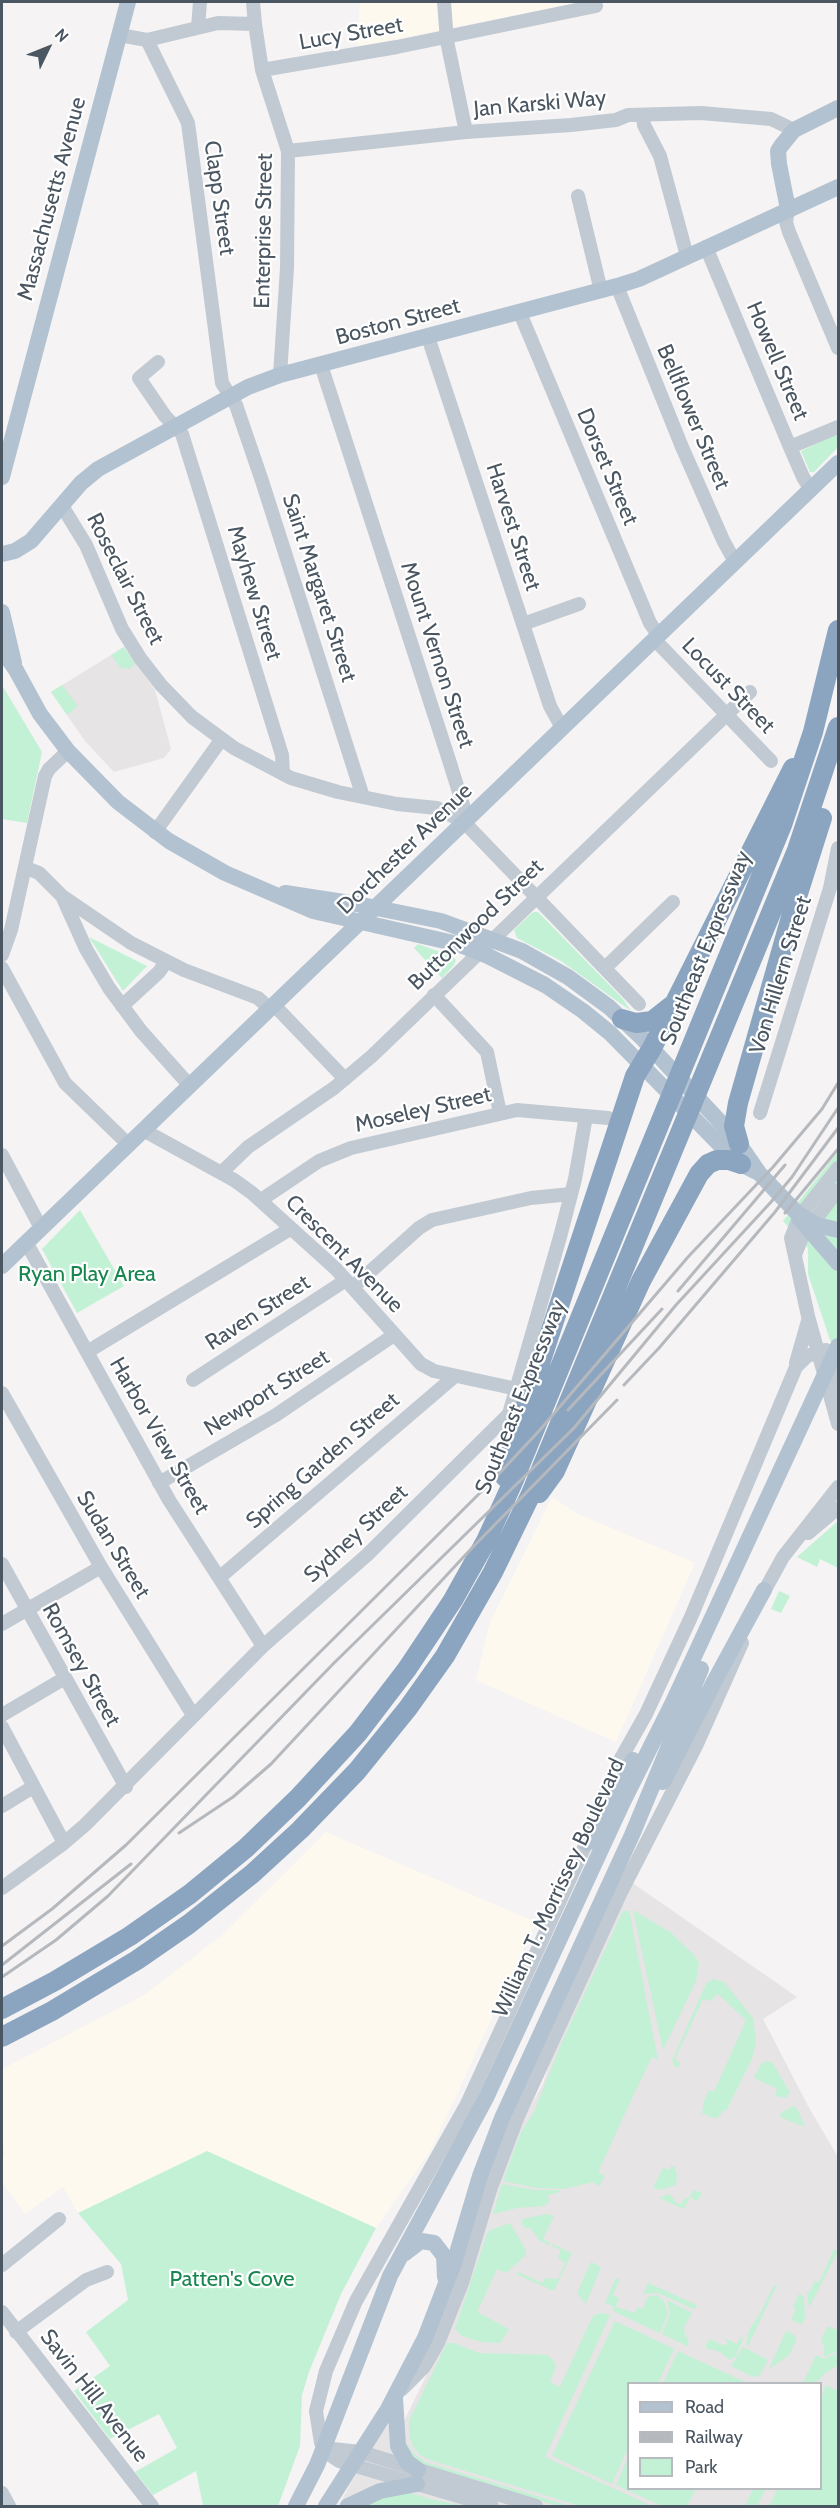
<!DOCTYPE html>
<style>
body{margin:0}
#map{position:relative;width:840px;height:2508px;overflow:hidden;background:#f5f3f3;font-family:Cabin,sans-serif}
canvas{display:block}
.frame{position:absolute;inset:0;border:3px solid #4a5661;pointer-events:none}
.legend{position:absolute;left:627px;top:2382px;width:195px;height:108px;box-sizing:border-box;background:#fff;border:2px solid #b7bbc0;margin:0;padding:8px 10px;list-style:none;font-size:18px;color:#4a5661}
.legend li{display:flex;align-items:center;gap:12px;height:30px}
.legend b{width:30px;border:2px solid #b7bbc0}
.north{position:absolute;left:18px;top:18px;width:60px;height:60px;-webkit-text-stroke:4px #fff;paint-order:stroke;rotate:47deg;font-size:16px;font-weight:700;line-height:24px;text-align:center;color:#4a5661}
.north::after{content:'';display:block;margin:auto;width:21px;height:27px;background:#4a5661;clip-path:polygon(50% 0,100% 100%,50% 72%,0 100%)}
</style>
<div id="map">
<canvas width="840" height="2508"></canvas>
<div class="frame"></div>
<ul class="legend">
<li><b style="height:8px;background:#b3c2d1"></b>Road</li>
<li><b style="height:8px;background:#b5b8bd"></b>Railway</li>
<li><b style="height:16px;background:#c3f1d5"></b>Park</li>
</ul>
<div class="north">N</div>
</div>
<script>
const g = document.querySelector('canvas').getContext('2d');
g.lineJoin = 'round';
function paint(path, color) { g.fillStyle = color; g.fill(path, 'evenodd'); }
const shape = rows => new Path2D(rows.map(r => 'M' + r).join(''));
function trace(path, color, width, dash) { g.strokeStyle = color; g.lineWidth = width; g.lineCap = dash ? 'butt' : 'round'; g.setLineDash(dash || []); g.stroke(path); }
function write(font, color, halo, rows, align = 'center') {
  g.font = font + ' Cabin,sans-serif'; g.lineWidth = 4.5; g.setLineDash([]); g.textBaseline = 'middle'; g.strokeStyle = halo; g.fillStyle = color; for (const [text, x, y, turn = 0] of rows) {
    g.save(); g.translate(x, y); g.rotate((+turn || 0) * Math.PI / 180); g.textAlign = isNaN(turn) ? turn : align; if (halo) g.strokeText(text, 0, 0); g.fillText(text, 0, 0); g.restore();
  }
}
paint(shape([
 [360,2,580,2,357,47],
 [552,1497,578,1514,695,1563,616,1742,476,1680,490,1622],
 [326,1832,536,1922,431,2150,376,2228,207,2151,78,2213,63,2187,25,2214,2,2182,2,2158,5,2154,2,2146,2,2069,144,1995,221,1936]
]), '#fdf9ef');
paint(shape([
 [124,647,155,690,171,749,164,758,114,772,85,741,51,692],
 [631,1882,797,1997,763,2019,808,2106,838,2157,838,2506,338,2506,373,2445,388,2425,401,2427,438,2352,520,2125,543,2084,552,2056],
 [628,2384,820,2384,820,2488,628,2488]
]), '#e6e4e5');
paint(shape([
 [838,433,838,447,814,472,810,472,801,451],
 [124,647,135,664,129,669,121,668,111,655],
 [2,685,42,752,27,823,2,819],
 [62,685,78,706,67,715,51,692],
 [533,912,538,912,623,999,631,1011,561,961,517,938,514,930],
 [89,937,147,966,123,991],
 [418,944,452,956,456,960,454,965,442,978,414,948],
 [838,1152,838,1364,808,1274,808,1248,783,1221],
 [80,1210,124,1286,77,1313,42,1249],
 [838,1521,838,1568,820,1559,817,1567,797,1557],
 [779,1591,790,1596,781,1613,771,1609],
 [633,1910,670,1932,694,1955,699,1963,696,1981,663,2050],
 [623,1911,629,1911,631,1920,658,2060,652,2057,633,2096,598,2172,605,2176,599,2186,593,2182,564,2189,536,2188,503,2181,521,2132,534,2112,561,2044],
 [713,1979,724,1982,753,2018,756,2042,752,2059,726,2111,724,2110,716,2119,702,2113,704,2101,709,2090,714,2092,746,2020,718,1994,710,2001,703,1999,675,2059,680,2063,679,2067,675,2067,672,2061,706,1984],
 [767,2061,773,2063,790,2093,786,2098,775,2096,777,2089,754,2078,761,2064],
 [793,2106,797,2108,805,2127,780,2117,781,2113],
 [207,2151,376,2228,341,2294,309,2372,302,2395,300,2446,278,2506,203,2506,196,2471,153,2495,135,2472,177,2448,159,2414,110,2439,74,2391,110,2366,86,2332,128,2300,121,2264,78,2213],
 [671,2166,675,2167,677,2176,676,2185,661,2190,653,2188,663,2168,669,2170],
 [502,2184,534,2190,559,2190,560,2192,548,2195,549,2202,544,2206,517,2208,493,2214],
 [693,2190,702,2193,697,2201,690,2197,684,2209,659,2198,670,2194,676,2203,681,2204,686,2198,690,2197],
 [546,2214,554,2216,543,2239,550,2243,549,2245,540,2241,530,2228,525,2228,521,2223,523,2219],
 [510,2223,526,2250,526,2255,506,2273,497,2269,477,2312,509,2329,500,2343,481,2342,462,2336,455,2329,488,2231],
 [552,2244,572,2253,554,2291,516,2274,518,2272,542,2283,546,2278,558,2279,565,2263,558,2257,561,2250,551,2246],
 [834,2249,838,2251,809,2308,807,2292,810,2291,815,2281,819,2283],
 [591,2262,601,2267,586,2304,577,2293],
 [616,2278,620,2280,613,2295,619,2298,616,2307,635,2313,637,2307,643,2309,646,2299,650,2296,657,2295,664,2301,668,2314,660,2333,613,2311,614,2307,605,2303],
 [648,2283,697,2305,696,2308,693,2309,658,2293,643,2294],
 [774,2285,777,2285,748,2346,746,2345,749,2330,761,2312],
 [799,2294,804,2296,805,2318,802,2324,791,2320,796,2309,793,2307],
 [667,2300,692,2313,684,2327,685,2335,689,2341,687,2346,662,2334,670,2314],
 [602,2313,610,2315,545,2457,652,2506,580,2506,430,2460,420,2455,414,2448,409,2436,409,2421,447,2343,454,2343,479,2353,547,2355,553,2360,556,2366,550,2382,560,2387,589,2324,594,2315],
 [615,2321,674,2349,658,2383,628,2384,628,2448,612,2484,552,2456],
 [828,2326,838,2330,838,2351,824,2357,824,2347,821,2339],
 [786,2331,796,2336,796,2341,789,2355,769,2369],
 [711,2336,723,2338,737,2344,741,2337,743,2339,736,2356,730,2360,720,2352,706,2348,706,2344,710,2339,722,2345,728,2344,724,2338],
 [743,2347,768,2360,760,2375,753,2377,731,2366],
 [678,2351,745,2382,744,2383,663,2383],
 [838,2353,838,2365,825,2373,816,2383,803,2383,816,2355,824,2359],
 [826,2385,838,2391,838,2506,769,2506,778,2489,820,2488,821,2398],
 [404,2440,413,2453,425,2462,570,2506,557,2506,420,2463,412,2459],
 [628,2457,628,2488,696,2489,687,2506,662,2506,616,2485],
 [753,2489,766,2489,757,2506,745,2506],
 [403,2491,434,2500,466,2506,353,2506]
]), '#c3f1d5');
trace(shape([
 [253,2,255,24],
 [444,2,447,41,466,132],
 [198,27,200,2],
 [119,35,147,40,188,123,222,383,236,405,262,481,363,797],
 [147,40,218,23,255,24,262,70,288,151,287,268,280,375],
 [262,70,397,47,596,6],
 [643,116,644,125,660,156,687,256],
 [288,151,466,132,571,125,616,120,628,115,701,113,771,119,794,130],
 [578,196,601,291],
 [788,209,786,222,789,232,838,348],
 [706,247,790,447,803,477,811,490],
 [617,286,682,447,723,540,735,562],
 [520,313,650,623,659,636],
 [428,337,550,706,562,728],
 [158,362,139,378,165,416,182,434,282,755,283,774],
 [321,365,449,760,463,805,464,822],
 [790,447,838,427],
 [62,506,86,545,122,629,140,658,161,685,192,717,234,748,291,778,338,792,397,804,437,808,464,822,639,1004],
 [523,624,579,604],
 [655,640,771,761],
 [155,832,221,740],
 [26,868,39,873,62,896,131,943,184,970,258,998,270,1009],
 [63,898,86,949,109,988,141,1031,190,1086],
 [2,955,11,930,45,776,49,769,68,751],
 [2,968,65,1083,129,1145],
 [605,968,673,902],
 [434,995,487,1052,500,1113],
 [274,1005,345,1079],
 [122,1006,159,972,166,962],
 [760,1113,830,888,838,848],
 [145,1131,234,1180,252,1193,336,1269,421,1364,434,1371,517,1389],
 [2,1155,41,1228],
 [838,1168,803,1212,797,1223,791,1238,808,1316,838,1424],
 [221,1173,248,1147,334,1088,372,1056,750,692],
 [261,1200,319,1161,351,1148,517,1110,608,1118],
 [26,1242,169,1500,263,1646],
 [795,1255,802,1237,838,1190],
 [353,1287,419,1228,432,1220,531,1198,571,1194],
 [87,1352,290,1229],
 [829,1359,838,1390],
 [796,1363,808,1321],
 [193,1380,346,1280],
 [2,1393,101,1567,193,1715],
 [159,1483,276,1415,394,1335],
 [808,1533,838,1508],
 [2,1564,126,1787],
 [219,1578,455,1376],
 [761,1597,783,1557,838,1487],
 [2,1624,101,1567],
 [2,1715,65,1678],
 [2,1727,64,1843],
 [2,1806,33,1787],
 [597,1814,619,1762,646,1714,691,1617,796,1367,807,1356,826,1350],
 [2,1888,64,1843,85,1825,263,1646,367,1555,509,1414,560,1237,575,1179,586,1116],
 [2,2265,59,2219],
 [2,2312,152,2506],
 [16,2332,86,2280,107,2272],
 [402,2389,424,2367,438,2343,462,2283,490,2190,518,2116,620,1894,697,1744,742,1643],
 [323,2448,361,2452,536,2506],
 [2,2493,9,2506],
 [492,2506,339,2461,327,2453,321,2443,316,2411,326,2371,356,2301,467,2104,590,1835]
]), '#c1cad2', 14);
trace(shape([
 [788,209,779,164,778,151,781,146,794,130,838,108],
 [2,477,128,2],
 [2,554,15,551,31,541,81,483,98,469,248,387,280,375,617,286,639,279,838,187],
 [2,612,14,663],
 [2,650,16,670,40,714,68,751,118,802,169,841,225,873,313,911,458,944,488,956,545,985,583,1011,610,1033,726,1151,741,1164,759,1173],
 [285,893,357,904,441,921,522,951,568,977,609,1007,643,1039,735,1138,759,1173,797,1213,817,1225,838,1230],
 [799,1218,838,1263],
 [2,1266,838,463],
 [663,1782,715,1680,764,1590],
 [587,1843,633,1760],
 [404,2254,421,2241,434,2243,444,2256,445,2277],
 [395,2398,398,2446,407,2462,418,2470],
 [296,2506,317,2465,390,2276,486,2098,623,1802,673,1702,838,1346],
 [326,2506,388,2409,425,2338,454,2263,480,2176,502,2118,632,1835,701,1669],
 [348,2506,380,2491,417,2484]
]), '#b3c2d1', 16);
trace(shape([
 [622,1019,636,1023,652,1021,671,1006],
 [739,1144,734,1126,738,1103,795,903,822,818],
 [505,1477,507,1463,635,1076,652,1048,793,768],
 [539,1493,555,1471,641,1281,699,1174,708,1164,717,1160,729,1160,741,1164],
 [2,2009,55,1981,130,1936,190,1894,246,1848,298,1798,358,1733,407,1669,453,1600,486,1541,513,1482,782,825,813,732,838,630],
 [2,2037,52,2011,137,1960,189,1924,252,1874,300,1830,357,1771,408,1708,445,1656,493,1572,530,1496,797,850,838,727]
]), '#8ba5c1', 20);
trace(shape([
 [785,1213,838,1149],
 [678,1291,785,1165],
 [624,1385,659,1348,775,1212,838,1128],
 [568,1410,662,1309],
 [179,1833,233,1797,271,1764,471,1549,617,1400],
 [2,1946,52,1909,126,1845,495,1478,539,1431,688,1257,773,1167,822,1109,838,1083],
 [2,1965,131,1864],
 [2,1977,56,1940,108,1896,334,1663,574,1428,676,1305,771,1202,792,1177,838,1108]
]), '#b5b8bd', 3);
write('22px', '#4a5661', '#fff', [
 ["Lucy Street",351,34,-10],
 ["Jan Karski Way",540,104,-5],
 ["Clapp Street",219,198,82],
 ["Massachusetts Avenue",52,199,-75],
 ["Enterprise Street",264,231,-89],
 ["Boston Street",398,322,-15],
 ["Howell Street",777,361,67],
 ["Bellflower Street",693,417,67],
 ["Dorset Street",607,467,67],
 ["Harvest Street",513,527,72],
 ["Roseclair Street",125,579,63],
 ["Saint Margaret Street",319,588,72],
 ["Mayhew Street",254,593,73],
 ["Mount Vernon Street",437,655,72],
 ["Locust Street",728,686,46],
 ["Dorchester Avenue",405,849,-44],
 ["Buttonwood Street",476,925,-44],
 ["Southeast Expressway",706,948,-68],
 ["Von Hillern Street",781,975,-73],
 ["Moseley Street",423,1110,-13],
 ["Crescent Avenue",344,1254,45],
 ["Raven Street",258,1313,-33],
 ["Newport Street",267,1393,-32],
 ["Southeast Expressway",521,1397,-68],
 ["Harbor View Street",159,1436,60],
 ["Spring Garden Street",323,1461,-41],
 ["Sydney Street",356,1534,-43],
 ["Sudan Street",113,1545,59],
 ["Romsey Street",81,1665,61],
 ["William T. Morrissey Boulevard",559,1888,-65],
 ["Savin Hill Avenue",94,2396,52]
]);
write('22px', '#17864f', '#fff', [
 ["Ryan Play Area",87,1275],
 ["Patten's Cove",232,2280]
]);
</script>
